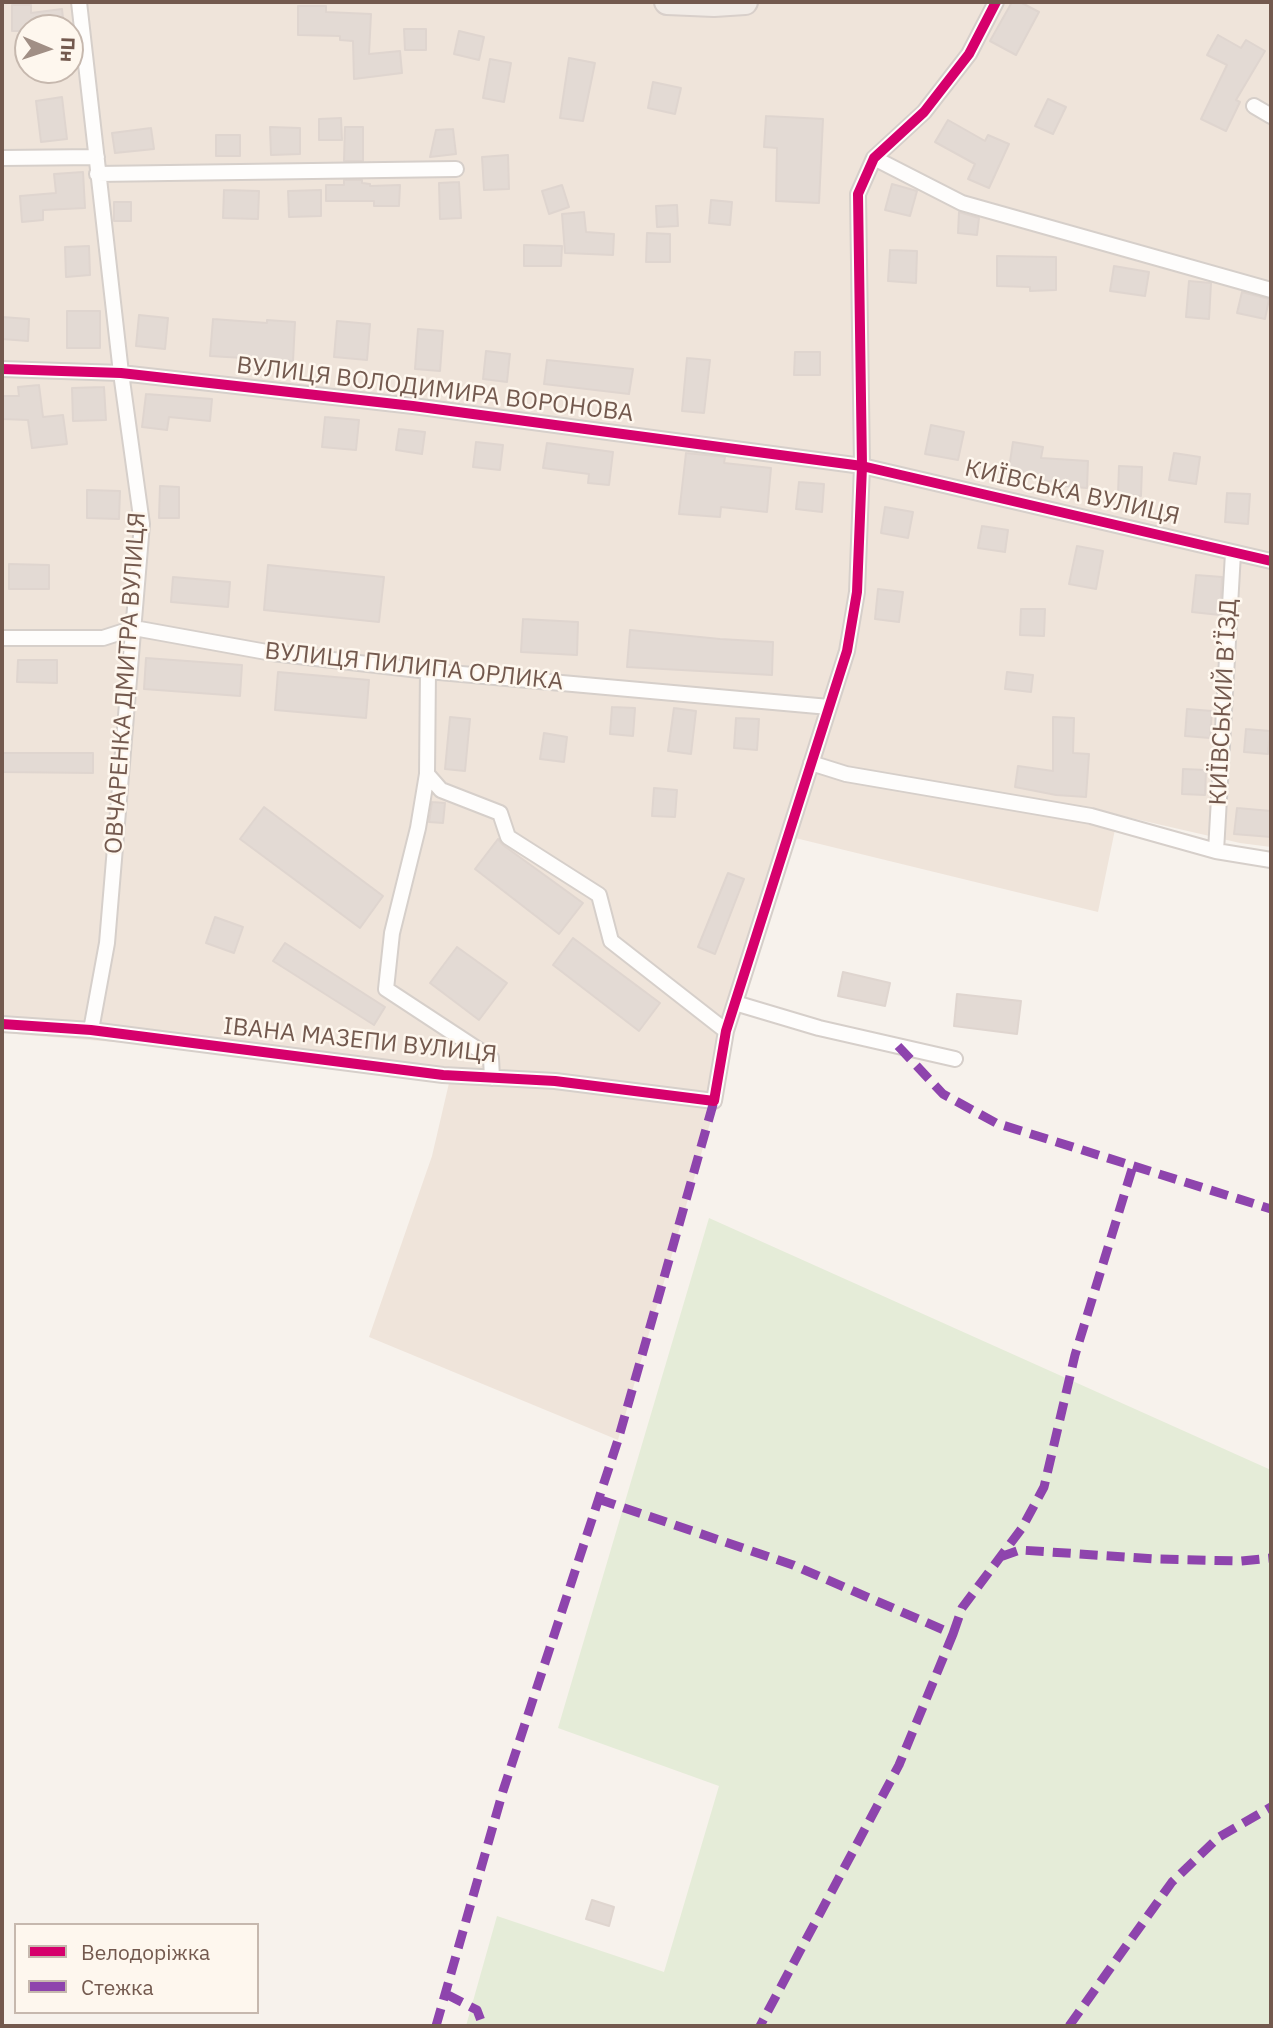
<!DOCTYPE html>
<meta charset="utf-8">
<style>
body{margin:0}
#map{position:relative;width:1273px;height:2028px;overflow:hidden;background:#f7f2ec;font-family:"IBM Plex Sans",sans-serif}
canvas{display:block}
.frame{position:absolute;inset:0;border:4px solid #73594e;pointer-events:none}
.legend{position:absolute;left:14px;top:1923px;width:245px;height:91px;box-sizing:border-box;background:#fef7ee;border:2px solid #c6b8ae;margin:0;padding:9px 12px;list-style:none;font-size:21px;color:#73594e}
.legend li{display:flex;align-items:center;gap:14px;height:35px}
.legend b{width:35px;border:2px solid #c6b8ae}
.north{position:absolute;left:14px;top:14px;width:70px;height:70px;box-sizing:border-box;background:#fef7ee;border:2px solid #c6b8ae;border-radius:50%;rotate:92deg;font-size:19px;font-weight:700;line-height:28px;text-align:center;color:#73594e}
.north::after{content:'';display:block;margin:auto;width:24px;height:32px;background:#a18f85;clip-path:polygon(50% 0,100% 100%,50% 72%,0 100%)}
</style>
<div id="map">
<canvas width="1273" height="2028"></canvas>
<div class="frame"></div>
<ul class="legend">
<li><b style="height:9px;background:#d6006c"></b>Велодоріжка</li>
<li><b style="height:9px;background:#8e44ad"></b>Стежка</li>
</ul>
<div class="north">Пн</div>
</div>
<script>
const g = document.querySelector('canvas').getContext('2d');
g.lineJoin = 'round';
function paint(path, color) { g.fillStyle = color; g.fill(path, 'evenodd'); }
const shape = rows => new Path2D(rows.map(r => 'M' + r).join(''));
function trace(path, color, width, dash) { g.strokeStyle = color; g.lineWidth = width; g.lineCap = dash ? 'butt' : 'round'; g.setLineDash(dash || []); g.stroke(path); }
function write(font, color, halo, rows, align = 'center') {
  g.font = font + ' "IBM Plex Sans",sans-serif'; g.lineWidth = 5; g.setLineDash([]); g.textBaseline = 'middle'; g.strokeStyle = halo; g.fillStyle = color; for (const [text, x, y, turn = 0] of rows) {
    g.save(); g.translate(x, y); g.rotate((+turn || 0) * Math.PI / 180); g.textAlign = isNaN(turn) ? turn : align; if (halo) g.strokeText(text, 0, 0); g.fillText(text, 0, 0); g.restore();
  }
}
paint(shape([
 [2,2,1271,2,1271,847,1240,843,1118,815,1098,912,783,835,744,969,729,1058,618,1440,369,1337,432,1156,449,1083,189,1048,2,1033],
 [28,28,70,28,70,70,28,70]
]), '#efe4da');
paint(shape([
 [709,1218,1271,1470,1271,2026,466,2026,497,1916,664,1972,719,1786,558,1728]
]), '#e5ecd8');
const building = shape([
 [1012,2,1020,2,1039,12,1016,55,990,41,1012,2],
 [12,5,31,5,31,13,62,9,64,28,28,28,28,31,12,31,12,5],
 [298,6,326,6,326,12,371,14,369,54,400,51,402,73,354,79,353,41,340,40,340,36,298,35,298,6],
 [404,29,426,29,426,50,405,50,404,29],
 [459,31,484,37,479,60,454,54,459,31],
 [1218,35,1241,48,1246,40,1265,51,1236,100,1240,102,1226,131,1201,119,1227,65,1207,55,1218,35],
 [569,58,595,63,583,121,560,118,569,58],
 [490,59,511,63,504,102,483,98,490,59],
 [653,82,681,88,675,114,648,108,653,82],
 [62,97,67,139,41,142,36,101,62,97],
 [1048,99,1066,107,1053,134,1035,126,1048,99],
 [766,116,823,119,819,203,776,201,777,148,764,147,766,116],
 [341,118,342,140,319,140,319,119,341,118],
 [948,120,985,141,988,135,1009,144,989,188,968,179,975,164,935,142,948,120],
 [270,127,300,128,300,154,271,155,270,127],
 [345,127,363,127,363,161,344,161,345,127],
 [151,128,154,149,115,153,112,133,151,128],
 [453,129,456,154,430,157,436,130,453,129],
 [216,135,240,135,240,156,216,156,216,135],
 [508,155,509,189,484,190,482,157,508,155],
 [83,172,85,208,43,210,43,220,22,222,20,196,56,193,54,174,83,172],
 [344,180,362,180,362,183,370,184,370,186,400,185,399,206,374,206,374,201,326,201,326,185,344,185,344,180],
 [459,182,461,218,440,219,439,183,459,182],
 [892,184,917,191,910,216,885,210,892,184],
 [562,185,569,207,549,214,542,191,562,185],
 [224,190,259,191,258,219,223,218,224,190],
 [321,190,321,216,289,217,288,191,321,190],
 [711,200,732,202,730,225,709,223,711,200],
 [114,202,131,202,131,221,114,221,114,202],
 [677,205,678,226,657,227,656,206,677,205],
 [584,212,586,232,614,234,613,255,565,253,562,214,584,212],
 [959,212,979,218,977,235,958,233,959,212],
 [647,233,670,234,670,262,646,262,647,233],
 [524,245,562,246,561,266,524,266,524,245],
 [89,246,90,275,66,277,65,247,89,246],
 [890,250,917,251,916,283,888,281,890,250],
 [997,256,1056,257,1056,290,1030,291,1030,287,997,286,997,256],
 [1114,266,1149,272,1145,296,1110,291,1114,266],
 [1189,281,1211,283,1209,319,1186,317,1189,281],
 [1242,292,1269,299,1265,319,1237,313,1242,292],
 [67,311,100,311,100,348,67,348,67,311],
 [139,315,168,318,165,349,136,346,139,315],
 [2,317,29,319,28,341,2,339,2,317],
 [213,319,267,323,267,320,295,322,293,361,210,356,213,319],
 [337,321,370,324,367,360,334,357,337,321],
 [418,329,443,331,440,371,415,369,418,329],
 [486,351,510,354,507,382,483,379,486,351],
 [795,352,820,352,820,375,794,375,795,352],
 [687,358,710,360,704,413,682,411,687,358],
 [547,360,633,369,629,394,544,384,547,360],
 [39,385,43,417,63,415,67,444,32,448,28,420,2,419,2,396,19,396,18,387,39,385],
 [104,387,106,420,73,421,72,388,104,387],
 [146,394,212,399,210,421,169,417,167,430,142,427,146,394],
 [325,417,359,420,356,450,322,447,325,417],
 [931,425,964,432,958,460,925,454,931,425],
 [399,429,425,432,422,454,396,450,399,429],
 [476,442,503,445,500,470,473,467,476,442],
 [1013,442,1043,447,1041,458,1088,461,1087,488,1062,486,1062,483,1008,475,1013,442],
 [547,443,613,452,609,485,588,483,589,474,543,468,547,443],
 [686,453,725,457,724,463,771,468,767,512,721,507,720,517,679,514,686,453],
 [1174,453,1200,457,1196,484,1169,480,1174,453],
 [1119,466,1142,467,1141,496,1118,495,1119,466],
 [799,482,824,484,822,512,796,509,799,482],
 [160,486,179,487,179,518,159,518,160,486],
 [87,490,120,491,119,519,87,518,87,490],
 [1227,493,1250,494,1248,524,1225,522,1227,493],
 [885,507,913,512,908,538,881,533,885,507],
 [982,526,1008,530,1005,552,978,548,982,526],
 [1077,546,1103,551,1096,589,1069,584,1077,546],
 [9,564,49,565,49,589,9,589,9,564],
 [268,565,384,577,379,622,264,610,268,565],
 [1196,575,1222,577,1220,615,1192,612,1196,575],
 [173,577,230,582,228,607,171,602,173,577],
 [878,589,903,592,899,622,875,619,878,589],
 [1021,609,1045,609,1044,636,1020,635,1021,609],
 [523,619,578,622,577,655,521,652,523,619],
 [630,630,720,639,773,642,772,675,627,667,630,630],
 [146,658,242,665,240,696,144,689,146,658],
 [18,660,57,660,57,683,17,682,18,660],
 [278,672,369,680,366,718,275,710,278,672],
 [1007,672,1033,675,1031,692,1005,689,1007,672],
 [612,707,635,708,633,736,610,734,612,707],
 [674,708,696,711,691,754,668,751,674,708],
 [1187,709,1212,711,1210,738,1185,736,1187,709],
 [450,717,470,719,465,771,445,769,450,717],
 [1053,717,1074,718,1073,753,1089,754,1086,797,1056,795,1015,787,1018,766,1053,771,1053,717],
 [736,718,759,719,757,750,734,748,736,718],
 [1246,729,1270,731,1268,754,1244,752,1246,729],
 [544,733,567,737,564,762,540,759,544,733],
 [2,753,93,753,93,773,2,772,2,753],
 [1183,769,1206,770,1205,795,1182,794,1183,769],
 [654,788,677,790,675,817,652,816,654,788],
 [432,802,445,803,443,823,429,822,432,802],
 [264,807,383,896,360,928,240,839,264,807],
 [1237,808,1271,811,1271,837,1234,834,1237,808],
 [498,839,503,845,583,903,559,934,475,869,498,839],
 [728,873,744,879,715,954,698,947,728,873],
 [215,917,243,927,234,953,206,943,215,917],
 [573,938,660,1003,639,1031,553,965,573,938],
 [285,943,385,1007,374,1025,273,961,285,943],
 [457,947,507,983,479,1020,430,983,457,947],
 [843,972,890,983,885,1006,838,996,843,972],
 [957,994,1021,1001,1017,1034,954,1026,957,994],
 [592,1900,614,1907,609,1926,586,1919,592,1900]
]);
paint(building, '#e3dad4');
trace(building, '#dfd5cf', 2);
const minor = shape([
 [79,2,121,373,142,524,107,943,91,1030],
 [1254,106,1271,116],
 [2,158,97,157],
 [874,158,962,203,1271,290],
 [97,174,456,169],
 [2,369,121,373,413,406,862,466,1271,561],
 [2,638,103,638,134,628,272,653,428,671,829,707],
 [428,671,427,774,441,790,500,813,508,837,599,895,611,941,726,1031],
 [811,763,846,774,1091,816,1216,851,1271,860],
 [427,774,418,828,392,933,386,989,491,1058,492,1078],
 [1216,851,1233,553],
 [735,1003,819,1028,955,1059],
 [2,1024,91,1030,443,1075,555,1081,714,1101,726,1031,847,651,857,592,862,466,858,194,874,158,924,112,969,54,996,2]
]);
const trunk = shape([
 [667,2,714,4,745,2]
]);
trace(minor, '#d6cfca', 18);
trace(trunk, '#d8cfca', 28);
trace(minor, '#fefdfc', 14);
trace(trunk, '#f1ebe6', 24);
trace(shape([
 [898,1046,943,1094,996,1123,1271,1209],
 [598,1499,793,1565,953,1634,899,1765,760,2026],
 [1000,1557,1020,1550,1156,1559,1241,1561,1271,1558],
 [953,1634,962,1608,1022,1528,1044,1487,1075,1355,1133,1166],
 [446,1994,477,2010,483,2026],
 [436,2026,503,1791,618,1440,714,1101],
 [1069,2026,1172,1882,1219,1837,1271,1807]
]), '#8e44ad', 9, [18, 9]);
trace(shape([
 [2,369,121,373,413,406,862,466,1271,561],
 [2,1024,91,1030,443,1075,555,1081,714,1101,726,1031,847,651,857,592,862,466,858,194,874,158,924,112,969,54,996,2]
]), '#d6006c', 10);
write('24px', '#73594e', '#fef7ee', [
 ["ВУЛИЦЯ ВОЛОДИМИРА ВОРОНОВА",435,390,7],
 ["КИЇВСЬКА ВУЛИЦЯ",1072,493,13],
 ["ВУЛИЦЯ ПИЛИПА ОРЛИКА",414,667,6],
 ["ОВЧАРЕНКА ДМИТРА ВУЛИЦЯ",126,683,-86],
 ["КИЇВСЬКИЙ В’ЇЗД",1224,702,-87],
 ["ІВАНА МАЗЕПИ ВУЛИЦЯ",360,1041,6]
]);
</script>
